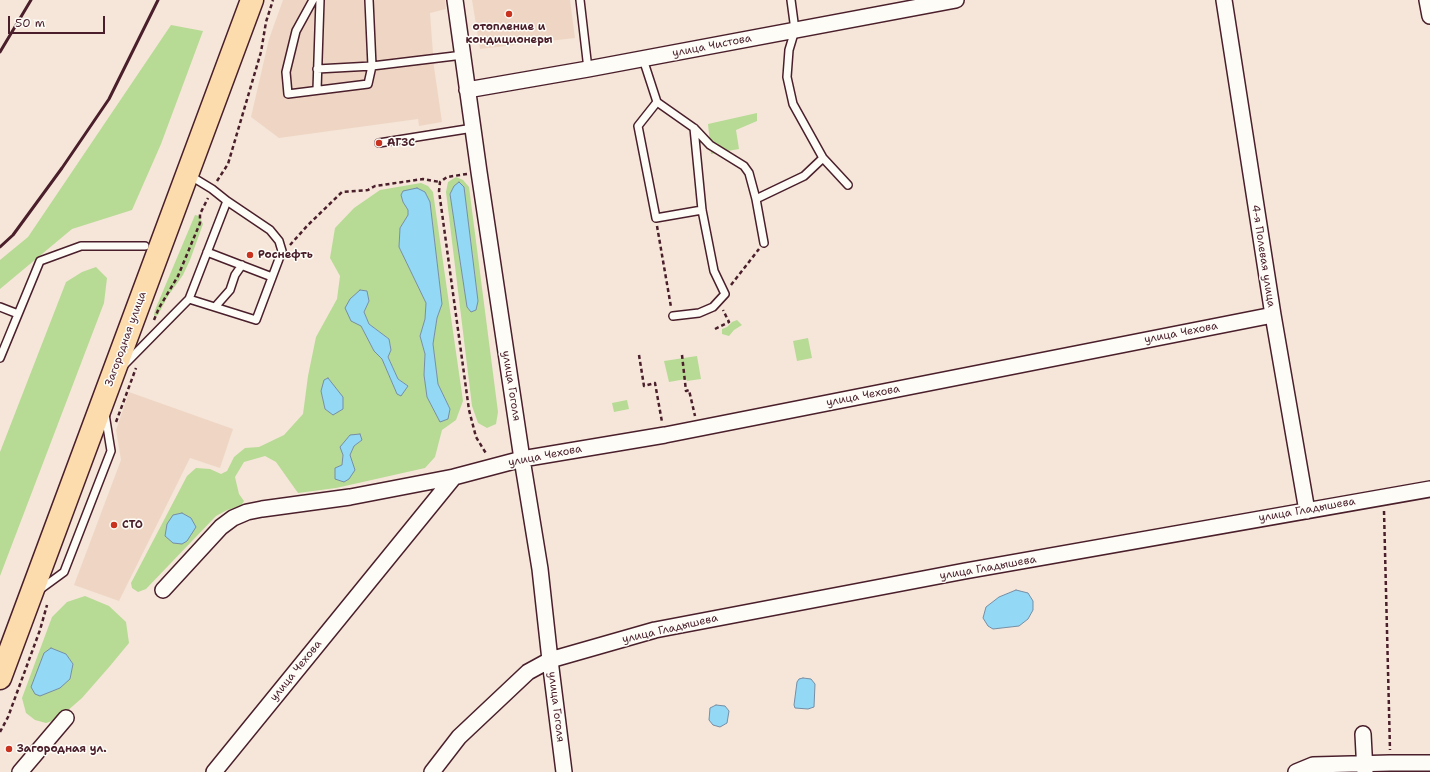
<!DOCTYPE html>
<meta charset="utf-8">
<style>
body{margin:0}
#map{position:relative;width:1430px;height:772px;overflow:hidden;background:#f5e6d9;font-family:"Shantell Sans",sans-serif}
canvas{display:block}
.scale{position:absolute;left:8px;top:16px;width:97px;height:18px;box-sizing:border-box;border:2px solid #4a1f2b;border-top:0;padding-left:5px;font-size:12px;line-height:14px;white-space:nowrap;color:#4a1f2b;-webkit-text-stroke:3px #fdfcf7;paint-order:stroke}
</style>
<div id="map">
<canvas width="1430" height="772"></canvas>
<div class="scale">50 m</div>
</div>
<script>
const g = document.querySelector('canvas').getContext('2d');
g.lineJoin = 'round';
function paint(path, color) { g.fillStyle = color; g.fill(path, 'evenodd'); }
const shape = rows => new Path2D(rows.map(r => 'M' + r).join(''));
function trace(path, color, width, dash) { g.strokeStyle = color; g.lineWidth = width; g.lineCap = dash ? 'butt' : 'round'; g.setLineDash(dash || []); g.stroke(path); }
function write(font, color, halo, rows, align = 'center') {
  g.font = font + ' "Shantell Sans",sans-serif'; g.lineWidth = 3; g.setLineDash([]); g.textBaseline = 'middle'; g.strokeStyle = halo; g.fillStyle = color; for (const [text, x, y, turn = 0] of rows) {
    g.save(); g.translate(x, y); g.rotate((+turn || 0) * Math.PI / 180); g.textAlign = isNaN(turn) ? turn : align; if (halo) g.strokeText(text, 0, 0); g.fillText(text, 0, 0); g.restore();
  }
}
paint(shape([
 [283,0,445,0,446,9,430,13,434,67,442,122,419,126,418,119,279,138,251,117,269,39],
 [472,0,570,0,575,38,480,49],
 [129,392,233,429,220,468,190,458,119,601,74,585,121,460,116,430]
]), '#efd6c4');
paint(shape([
 [171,25,203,31,161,144,132,210,72,229,0,289,0,260,28,237],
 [757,113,757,121,736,130,739,149,711,154,708,124],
 [456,177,463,180,469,187,498,412,496,424,487,428,478,423,472,406,446,192,448,182],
 [459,182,464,188,478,301,471,312,467,307,450,194],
 [421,183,428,186,433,192,463,401,456,420,442,430,435,457,425,468,336,488,298,493,276,462,265,456,244,462,235,477,239,494,244,501,241,506,227,510,216,516,146,589,138,592,132,588,131,583,187,476,196,468,210,469,221,474,227,471,234,457,245,448,259,447,284,435,303,414,308,376,316,337,337,299,340,276,330,258,335,228,354,208,380,190],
 [403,191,425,192,430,202,442,304,437,318,433,344,438,384,450,409,440,422,427,397,424,375,425,354,420,336,425,319,426,303,399,247,400,228,408,215,408,210,403,202,401,195],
 [367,291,369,301,364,312,369,324,389,339,391,350,388,357,398,379,408,386,397,394,382,359,374,351,361,326],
 [321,391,333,415,325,409],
 [359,434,362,440,354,446,335,479,335,468,342,465,343,455],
 [195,215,199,216,203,224,190,260,183,275,168,296,158,315,155,316,154,315,155,310],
 [96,267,107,278,104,303,0,576,0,452,66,282,82,272],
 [737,320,742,325,734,330,729,336,722,334,722,329,727,327,732,322],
 [808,338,812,358,797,361,793,341],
 [697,356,701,379,687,381,686,379,669,382,664,361],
 [627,400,629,409,614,412,612,403],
 [85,596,109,606,126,622,129,643,110,666,82,698,58,719,46,723,35,720,26,713,22,698,52,617,67,602],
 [66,654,73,664,70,679]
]), '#b7db95');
const water = shape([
 [459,182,464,187,478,301,476,310,471,312,467,307,450,194,454,186,459,182],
 [417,188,425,192,430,202,442,304,437,318,433,344,438,384,450,409,448,419,440,422,427,397,424,375,425,354,420,336,425,319,426,303,399,247,400,228,408,215,408,210,403,202,401,195,403,191,417,188],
 [360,290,367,291,369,301,364,312,369,324,389,339,391,350,388,357,398,379,408,386,401,396,397,394,382,359,374,351,361,326,351,321,345,308,350,299,360,290],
 [328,378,343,397,343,409,333,415,325,409,321,391,324,380,328,378],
 [360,434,362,440,354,446,350,455,355,470,349,479,344,482,335,479,335,468,342,465,343,455,340,447,350,435,360,434],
 [182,513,191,518,196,527,187,541,182,544,173,543,165,536,167,524,173,515,182,513],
 [1016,590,1028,593,1033,601,1033,610,1028,619,1019,626,993,629,988,626,983,618,986,607,999,597,1016,590],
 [51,648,66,654,73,664,70,679,60,688,40,696,35,694,31,687,44,653,51,648],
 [803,678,811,679,815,684,814,707,808,709,795,708,794,705,797,682,799,679,803,678],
 [716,705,725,706,729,711,727,723,720,727,713,725,709,720,710,708,716,705]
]);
paint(water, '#93d8f5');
trace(water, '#768ea4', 1);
const lane = shape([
 [313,0,296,31,286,72,288,94,368,84,372,66,369,0],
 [580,0,588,69],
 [791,0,795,30,789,50,787,77,793,104,823,158,848,185],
 [643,59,657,102,694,128,710,145,744,166,749,173,756,199,764,243],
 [317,69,372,66,463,55],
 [317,90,320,0],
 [657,102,638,126,656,218,702,210],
 [379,143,473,128],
 [756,199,804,176,823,158],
 [207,252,272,277],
 [189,299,256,320,282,251,279,241,270,230,227,201,212,189,189,175],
 [0,307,18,314],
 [215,307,230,290,235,275,242,265],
 [673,316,699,313,713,307,725,294,714,271,702,210,694,128],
 [0,358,40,261,81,246,145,246],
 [125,364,189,299,227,201],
 [38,591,64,572,111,451,105,414]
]);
const street = shape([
 [455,0,479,172,522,459,540,569,550,660,564,772],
 [1224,0,1273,315,1307,511],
 [1427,0,1430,16],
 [467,90,588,69,956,0],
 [163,590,221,527,233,518,247,512,262,509,350,497,454,477],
 [1363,734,1365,772],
 [20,772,66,718],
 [214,772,454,477,522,459,665,435,1273,315],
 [432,772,459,737,528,672,550,660,655,630,965,571,1430,489],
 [1296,772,1313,765,1390,763,1430,763]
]);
const highway = shape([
 [0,678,252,0]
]);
trace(lane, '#4a1f2b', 10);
trace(street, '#4a1f2b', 18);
trace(highway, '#4a1f2b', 25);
trace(shape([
 [467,174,447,177,440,182,439,191,469,410,476,437,487,455],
 [217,181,228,164,261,52,266,22,273,0],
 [657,226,671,307],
 [290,245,307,226,342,192,368,190,375,186,423,179,440,182],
 [731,285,759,249],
 [154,320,159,308,178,276,200,223,200,214,208,198],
 [715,329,729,322,723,310],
 [639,355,644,386,655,383,662,422],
 [682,355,686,391,689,390,695,416],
 [116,422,136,368],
 [1384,511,1390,750],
 [0,732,8,717,40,630,47,605]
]), '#4a1f2b', 2.5, [4, 3]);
trace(lane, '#fdfcf7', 7);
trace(street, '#fdfcf7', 15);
trace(highway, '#fcdcac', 22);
trace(shape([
 [0,52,31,0],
 [0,247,13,235,62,168,109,99,158,0]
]), '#4a1f2b', 3);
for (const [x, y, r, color] of [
 [509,14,4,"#c8321e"],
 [379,143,4,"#c8321e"],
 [250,255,4,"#c8321e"],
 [114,525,4,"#c8321e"],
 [9,749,4,"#c8321e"]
]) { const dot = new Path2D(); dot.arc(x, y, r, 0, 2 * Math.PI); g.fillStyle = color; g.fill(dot); trace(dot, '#fdfcf7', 1.5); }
write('bold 11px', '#4a1f2b', '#fdfcf7', [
 ["отопление и",509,27,"center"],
 ["кондиционеры",509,40,"center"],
 ["АГЗС",387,143],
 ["Роснефть",258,255],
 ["СТО",122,525],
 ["Загородная ул.",17,749]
], 'left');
write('11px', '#4a1f2b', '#fdfcf7', [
 ["улица Чистова",712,46,-11],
 ["4-я Полевая улица",1263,256,81],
 ["улица Чехова",1181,333,-11],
 ["Загородная улица",126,339,-70],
 ["улица Гоголя",511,386,81],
 ["улица Чехова",863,396,-11],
 ["улица Чехова",545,456,-11],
 ["улица Гладышева",1307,510,-10],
 ["улица Гладышева",988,568,-10],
 ["улица Гладышева",670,629,-13],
 ["улица Чехова",296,671,-51],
 ["улица Гоголя",556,707,83]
]);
</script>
